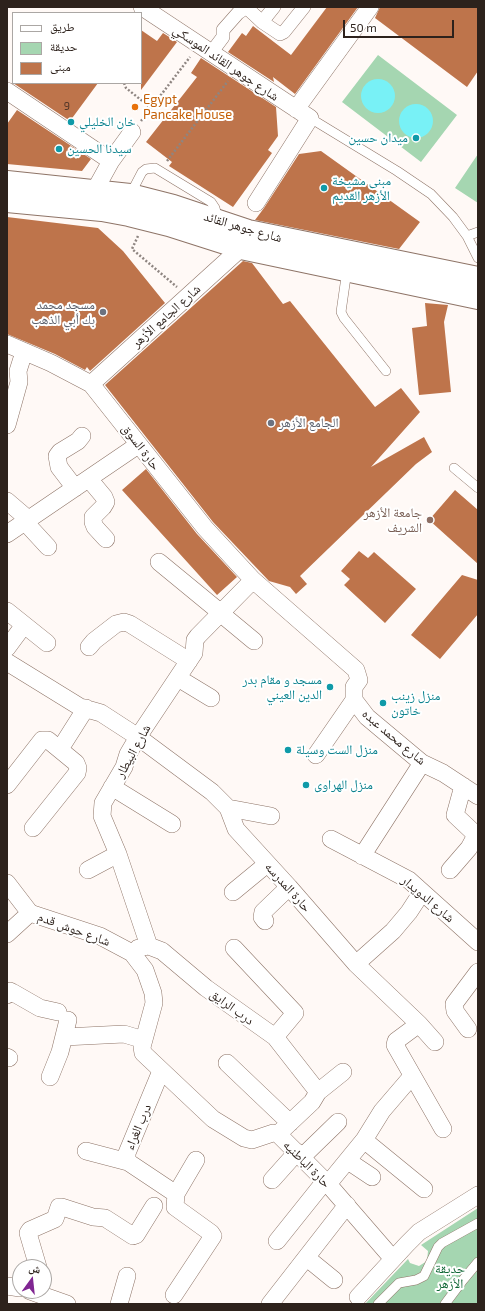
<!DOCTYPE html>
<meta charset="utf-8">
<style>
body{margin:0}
#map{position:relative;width:485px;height:1311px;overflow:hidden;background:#fff9f6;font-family:"Exo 2","Noto Naskh Arabic",sans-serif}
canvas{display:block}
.frame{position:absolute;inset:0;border:8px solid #2d221c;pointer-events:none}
.legend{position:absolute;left:12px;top:12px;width:130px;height:72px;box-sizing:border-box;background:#fff;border:1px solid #aba7a4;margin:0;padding:5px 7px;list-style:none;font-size:12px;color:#2d221c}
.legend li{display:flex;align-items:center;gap:8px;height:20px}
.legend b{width:20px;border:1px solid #aba7a4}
.north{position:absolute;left:12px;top:1259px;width:40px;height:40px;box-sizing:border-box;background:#fff;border:1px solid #aba7a4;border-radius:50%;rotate:15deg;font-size:11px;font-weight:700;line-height:16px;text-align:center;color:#2d221c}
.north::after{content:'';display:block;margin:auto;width:14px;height:18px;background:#802692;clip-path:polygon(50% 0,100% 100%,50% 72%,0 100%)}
.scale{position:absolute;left:343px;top:20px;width:111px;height:18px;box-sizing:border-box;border:2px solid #2d221c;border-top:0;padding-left:5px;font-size:12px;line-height:14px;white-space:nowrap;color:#2d221c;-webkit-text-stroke:3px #fff;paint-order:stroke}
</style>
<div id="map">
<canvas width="485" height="1311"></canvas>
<div class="frame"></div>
<ul class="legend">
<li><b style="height:5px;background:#fff"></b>طريق</li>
<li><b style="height:11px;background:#a5d6b1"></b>حديقة</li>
<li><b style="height:11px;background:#be744b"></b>مبنى</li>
</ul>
<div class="north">ش</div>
<div class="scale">50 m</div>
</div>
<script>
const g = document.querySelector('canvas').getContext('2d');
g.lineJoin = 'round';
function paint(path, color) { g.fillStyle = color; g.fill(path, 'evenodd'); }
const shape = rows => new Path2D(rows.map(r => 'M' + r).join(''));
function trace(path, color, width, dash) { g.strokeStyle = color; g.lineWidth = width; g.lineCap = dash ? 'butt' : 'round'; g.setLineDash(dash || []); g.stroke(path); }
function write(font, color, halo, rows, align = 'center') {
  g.font = font + ' "Exo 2","Noto Naskh Arabic",sans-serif'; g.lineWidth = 4; g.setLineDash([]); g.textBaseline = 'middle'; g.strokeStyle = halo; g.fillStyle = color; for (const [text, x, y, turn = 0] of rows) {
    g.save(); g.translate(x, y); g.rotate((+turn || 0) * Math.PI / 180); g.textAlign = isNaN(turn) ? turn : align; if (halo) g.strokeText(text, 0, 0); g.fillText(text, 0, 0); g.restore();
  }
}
paint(shape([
 [378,55,457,115,421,162,342,102],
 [478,154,478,203,455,188],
 [478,1208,478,1304,365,1304,408,1259,410,1263,419,1266,427,1261,428,1251,421,1245]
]), '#a5d6b1');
paint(shape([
 '361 96a17 17 0 1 1 34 0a17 17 0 1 1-34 0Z',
 '399 121a17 17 0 1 1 34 0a17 17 0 1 1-34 0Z'
]), '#78f1f6');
paint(shape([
 [327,7,358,7,295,94,273,77,274,82,228,52,242,33,246,36,253,26,291,55],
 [380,7,478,7,478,71,467,87,375,18],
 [141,30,157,41,163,33,177,42,141,90],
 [201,58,276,107,278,136,268,150,272,153,233,207,169,166,172,162,146,142,197,77,191,73],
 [13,83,98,83,70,121],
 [17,110,91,159,82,171,7,164,7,124],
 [321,151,420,222,399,249,255,220,264,208,299,154],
 [7,217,98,228,123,251,165,303,90,371,87,367,85,370,55,354,7,334],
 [243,261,252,263,283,304,290,301,375,407,401,388,420,412,371,467,424,437,432,452,416,464,300,576,307,584,296,594,290,587,269,581,213,522,105,385],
 [425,303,448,305,444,322,451,392,419,395,412,328,427,326],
 [146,469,197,534,237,577,217,595,122,490],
 [455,490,478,510,478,564,429,520],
 [359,551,368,558,374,552,416,589,385,623,344,585,350,579,341,571],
 [462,575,478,580,478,614,440,659,411,635]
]), '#be744b');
const service = shape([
 [310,118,397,171,431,194,453,217,467,236,478,258],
 [130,195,142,172,146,169,155,168,211,202,215,208,218,220],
 [467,236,478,232],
 [347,270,341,312,344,318,386,371],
 [454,468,478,488],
 [378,1304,399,1283,416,1280,424,1276,438,1247,442,1243,478,1223],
 [445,1304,463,1280,478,1262]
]);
const pedestrian = shape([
 [246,7,262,22,280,34,284,32,304,7],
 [262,22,274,7],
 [211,53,223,37,223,30,238,13,247,7]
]);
const minor = shape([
 [142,7,310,118,256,203],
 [7,91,111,161],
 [296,109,370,7],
 [95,190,111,161,132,132],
 [7,344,51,363,91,384,205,528,253,580,356,670,359,680,354,687,354,700,367,717,422,763,443,773,478,796],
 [91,384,241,248],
 [7,425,19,382,18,371,24,352],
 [89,479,104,497,106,502,103,507,93,517,93,522,95,527,106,539],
 [75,488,59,467,57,456,60,452,78,441,82,436],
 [7,501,28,519],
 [25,522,48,547],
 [7,534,138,445],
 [159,562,215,608],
 [7,611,47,643],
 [219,612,254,641],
 [89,647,94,641,116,624,124,622,130,624,189,661],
 [7,648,24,625],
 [7,662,80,707,101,713,138,737,212,792,228,808,236,829,289,887,356,964,419,1024,435,1042],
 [178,678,211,698],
 [60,749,86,708],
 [316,755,354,700],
 [7,785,42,740,48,740,76,763,78,768,77,773,33,828],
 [112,787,172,824],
 [228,808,271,816],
 [331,839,409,880,478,942],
 [362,856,422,763],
 [88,870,118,854],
 [450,870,469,848,475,837,472,831,455,815,463,786],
 [7,883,30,913,100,936,132,953,145,970,153,993,154,1003,142,1047,143,1053,213,1119,244,1138,252,1140,273,1133,278,1134,328,1184,393,1259],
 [233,892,267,864],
 [265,921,262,917,263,912,289,887],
 [7,934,30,913],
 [149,946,118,854,102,816,103,803,124,767,128,754,138,737,194,653,195,640,198,636,253,580],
 [138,948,149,946,162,951,206,988,275,1037,318,1092],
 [234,948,295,1013,275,1037],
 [356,964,393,931,409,912,422,892],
 [7,995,10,991,12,992,40,1008,58,1012],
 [419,1024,396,1041,395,1045,443,1129],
 [468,1029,455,1011,454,1004,478,972],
 [64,1037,124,1034,144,1040],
 [7,1057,9,1058],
 [227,1063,290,1123],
 [161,1071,127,1153,127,1159,128,1162,176,1194,175,1207,211,1233,213,1236,174,1295],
 [50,1077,60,1052,68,1020],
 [278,1134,312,1102,318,1092,343,1072],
 [364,1140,424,1189],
 [86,1151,128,1162],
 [302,1157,338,1122],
 [348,1161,372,1177],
 [272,1180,297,1152],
 [328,1184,364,1140,382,1111,412,1076],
 [176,1194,196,1160],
 [277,1241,325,1181],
 [307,1258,334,1280],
 [38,1267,28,1233,30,1230,55,1219,59,1207,62,1207,93,1217,105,1218,133,1236,136,1235,154,1206],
 [7,1286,20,1288],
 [30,1291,67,1304],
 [358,1297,407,1244,419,1232,478,1195],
 [119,1304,127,1276],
 [270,1304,347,1205]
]);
const primary = shape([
 [7,182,130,195,173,206,248,231,478,278],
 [7,201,102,210,129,215,169,225,241,248,478,298]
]);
trace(service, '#8e7467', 10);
trace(pedestrian, '#8e7467', 14);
trace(minor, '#8e7467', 18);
trace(primary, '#8e7467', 24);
trace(shape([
 [124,83,126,88,151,108],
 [141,121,190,57],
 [167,161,228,81],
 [138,236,132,249,177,287]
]), '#8e8581', 2.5, [2, 2]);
trace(service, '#fff', 9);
trace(pedestrian, '#fff', 13);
trace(minor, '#fff', 17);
trace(primary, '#fff', 22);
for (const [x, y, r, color] of [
 [135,107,4,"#e8710a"],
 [71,122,4,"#0f9aa8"],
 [416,138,4,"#0f9aa8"],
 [59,149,4,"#0f9aa8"],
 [324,188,4,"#0f9aa8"],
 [103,312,4,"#6b7280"],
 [271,423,4,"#6b7280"],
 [430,520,4,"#8d6e63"],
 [330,687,4,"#0f9aa8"],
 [383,703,4,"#0f9aa8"],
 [288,750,4,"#0f9aa8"],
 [306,785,4,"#0f9aa8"]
]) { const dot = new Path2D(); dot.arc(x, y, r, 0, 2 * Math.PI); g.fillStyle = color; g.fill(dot); trace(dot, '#fff', 1.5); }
write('11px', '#513628', null, [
 ["9",67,106]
]);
write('13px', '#2d221c', '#fff', [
 ["شارع جوهر القائد الموسكي",226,63,34],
 ["شارع جوهر القائد",243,227,16],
 ["شارع الجامع الأزهر",166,316,-42],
 ["حارة السوق",141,447,53],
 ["شارع محمد عبده",394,737,40],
 ["شارع البيطار",133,751,-61],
 ["حارة المدرسه",288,887,48],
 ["شارع الدويدار",428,899,40],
 ["شارع حوش قدم",74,929,20],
 ["درب الرايق",232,1007,36],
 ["درب الغراء",138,1127,-67],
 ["حارة الباطنيه",307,1164,45]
]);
write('13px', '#c56008', '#fff', [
 ["Egypt",143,100],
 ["Pancake House",143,115]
], 'left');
write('13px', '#0d838f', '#fff', [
 ["خان الخليلي",79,122],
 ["ميدان حسين",408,138,"right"],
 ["سيدنا الحسين",67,149],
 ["مبنى مشيخة",332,181],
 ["الأزهر القديم",332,196],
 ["مسجد و مقام بدر",322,680,"right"],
 ["الدين العيني",322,695,"right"],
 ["منزل زينب",391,696],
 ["خاتون",391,711],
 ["منزل الست وسيلة",296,750],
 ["منزل الهراوى",314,785]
], 'left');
write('13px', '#5b616d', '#fff', [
 ["مسجد محمد",95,305],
 ["بك أبي الذهب",95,320],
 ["الجامع الأزهر",279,423,"left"]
], 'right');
write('13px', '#785e54', '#fff', [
 ["جامعة الأزهر",422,513],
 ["الشريف",422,528]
], 'right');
write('13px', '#0e6634', '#fff', [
 ["حديقة",450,1269],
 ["الأزهر",450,1284]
]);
</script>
